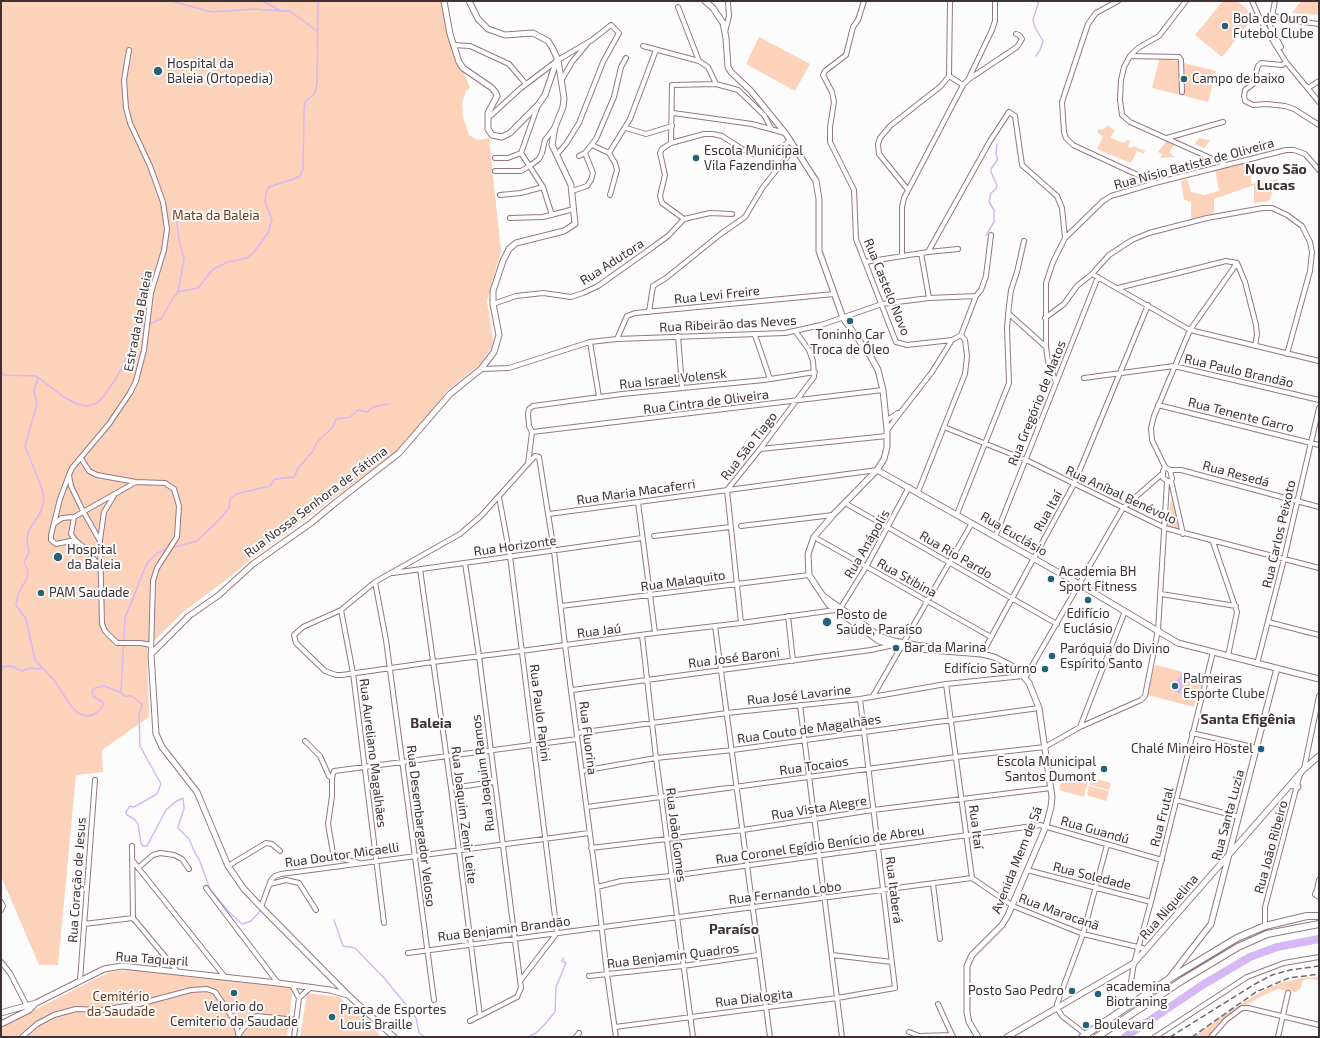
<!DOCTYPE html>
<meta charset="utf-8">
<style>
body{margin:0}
#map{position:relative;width:1320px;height:1038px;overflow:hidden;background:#fcfcfc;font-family:"Exo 2",sans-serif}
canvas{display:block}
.frame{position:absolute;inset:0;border:2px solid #3e3235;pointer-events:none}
</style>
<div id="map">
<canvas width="1320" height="1038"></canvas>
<div class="frame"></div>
</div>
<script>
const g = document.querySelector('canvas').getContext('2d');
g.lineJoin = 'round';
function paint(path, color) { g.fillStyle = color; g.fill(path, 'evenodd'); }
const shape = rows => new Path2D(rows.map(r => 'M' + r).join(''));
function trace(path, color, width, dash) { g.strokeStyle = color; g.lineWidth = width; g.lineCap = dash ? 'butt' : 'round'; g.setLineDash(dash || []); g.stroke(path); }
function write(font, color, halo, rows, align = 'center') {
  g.font = font + ' "Exo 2",sans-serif'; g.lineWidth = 4; g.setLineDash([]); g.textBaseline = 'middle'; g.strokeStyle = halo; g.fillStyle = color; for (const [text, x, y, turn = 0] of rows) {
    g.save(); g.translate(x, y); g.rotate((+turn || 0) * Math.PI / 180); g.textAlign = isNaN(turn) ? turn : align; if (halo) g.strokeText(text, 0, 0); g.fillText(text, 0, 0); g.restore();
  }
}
paint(shape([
 [1,1,443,1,449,35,470,88,466,91,462,103,463,117,469,135,478,140,489,138,501,251,487,301,493,339,492,347,480,364,448,390,410,439,396,452,246,563,231,576,183,612,155,640,147,642,149,717,102,750,103,772,76,775,58,965,39,965,1,876],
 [1223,1,1237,1,1255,16,1222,57,1195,35],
 [1301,1,1319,1,1319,15,1292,13],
 [759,37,810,64,795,91,746,64],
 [1160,57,1216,71,1208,102,1152,88],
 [1108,125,1115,131,1110,138,1124,143,1127,140,1130,141,1128,147,1132,148,1134,146,1145,151,1144,154,1137,151,1131,163,1097,149,1103,137,1097,132,1099,129,1103,130],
 [1199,138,1210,140,1204,148,1195,144],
 [1167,140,1175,143,1169,153,1175,157,1162,158,1160,158,1162,154,1158,152],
 [1251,160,1251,184,1278,179,1269,201,1254,203,1254,185,1214,199,1214,213,1191,219,1191,202,1184,200,1181,181,1187,179,1191,192,1204,195,1219,191,1215,169],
 [1172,495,1181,530,1166,526],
 [1155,665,1202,677,1194,707,1147,695],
 [1063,775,1088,781,1084,797,1059,790],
 [1092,778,1111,783,1109,790,1090,785],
 [1089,786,1109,791,1106,801,1087,795],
 [131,970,293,987,287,1037,1,1037,1,1027,103,975,115,971],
 [1319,977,1319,980,1307,979,1302,981,1301,988,1296,992,1277,989,1264,995,1233,1012,1208,1037,1194,1037,1223,1015,1262,991,1281,983,1301,978],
 [307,993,339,997,382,1037,300,1037]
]), '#fdd2ba');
paint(shape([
 [1182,675,1187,680,1183,685,1181,693,1178,693,1175,689,1178,678]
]), '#d6b8f5');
trace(shape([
 [171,1,212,12,254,9,281,11],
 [263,1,281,11,290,11,317,31],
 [1036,56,1040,50,1043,41,1035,27,1033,20,1039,1],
 [986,235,994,222,994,210,989,202,991,193,996,189,997,185,991,172,991,169,998,159,996,155,997,144],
 [178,292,198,288,213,269,228,262,247,258,254,252,268,233,272,220,265,201,266,193,269,187,294,179,300,176,303,169,304,109,305,102,315,93,317,83,318,1],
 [150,324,161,319,173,298,178,292,184,258,179,240,175,209],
 [1,373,5,375,36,376,64,397,77,404,87,406,97,403,103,397,117,377,130,350,137,322,140,322,142,326],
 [38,379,34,390,37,404,25,446,42,489,44,501,40,513,28,532,27,541,29,552,24,563,28,571,27,578,18,594,16,605,26,619,35,660,54,680,71,706,78,713,86,716,93,715,100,710,104,703,93,696,92,690,95,688,104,686,120,692],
 [171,548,197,541,219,520,229,508,230,499,236,494,270,486,275,479,294,477,299,467,313,451,317,442,333,427,336,419,350,417,358,410,367,412,373,407,388,404],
 [167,549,157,553,147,563,125,618,121,692,124,696,132,696,142,704,139,716,140,746,161,784,157,794,134,807,130,806,126,812,127,815,134,819,138,824,141,843,143,846,147,846,166,810,175,802,183,798,184,808,178,828,189,839,196,855,199,859,210,889,229,912,242,924,251,921,260,911],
 [1,667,11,666,22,671,30,668,41,669],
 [334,920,343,946,355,948,385,979,412,1012,416,1018,419,1033,425,1037],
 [444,1037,456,1037],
 [528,1037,536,1033,545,1024,555,1012,556,987,566,963,562,961,563,958]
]), '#d6b8f5', 1.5);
trace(shape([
 [1125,1037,1204,984,1250,957,1277,947,1319,939]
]), '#d6b8f5', 8);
const minor = shape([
 [864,1,858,20,853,27,846,55,825,71,823,75,832,92,834,102,830,127,830,142,854,190,856,239,896,342,907,345,952,340],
 [950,1,949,76,963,85],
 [1118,1,1096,13,1088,24,1062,102,1064,132,1066,138,1073,145,1155,183],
 [1186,1,1159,36,1138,48,1130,56,1124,67,1121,80,1120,100,1122,115,1130,122,1226,165],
 [1252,1,1262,23,1286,62,1319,102],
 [1275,1,1270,26,1281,47],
 [678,7,699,61],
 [1272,14,1281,19,1319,24],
 [725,32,729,16,728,1],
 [453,45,470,46,509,64,526,84],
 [643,46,699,61,708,67,716,84],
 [129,50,124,80,126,108,130,123,150,166,163,202,167,229,164,250,151,293,144,350,136,381,130,393,109,424,72,468,69,475,71,486,83,511,100,541,102,624,105,631,117,643,141,643,151,645],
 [1130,56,1179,57,1181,60,1182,92],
 [1286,62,1282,65,1261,63,1258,66,1253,84,1245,90,1244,96,1245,101,1253,105,1267,104,1285,106,1294,109,1319,125],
 [969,79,1017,47,1022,39,1019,35,1016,34],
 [561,81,572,62,587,44],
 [1308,88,1319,81],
 [673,113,752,124,785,133],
 [488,118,521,88,558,60,592,40,611,25,619,33,603,62,579,123,566,144,557,154],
 [626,128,646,134,672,126],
 [1167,138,1223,122],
 [671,143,704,134,713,134,722,136,742,149,754,154,778,149,785,145,790,140],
 [592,145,609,153],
 [521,153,543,187,552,215],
 [579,156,585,153,596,139,614,97,621,67,626,58],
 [495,158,508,158,521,153,538,105],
 [495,171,521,171,531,165,539,159,542,153,545,140,555,127],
 [908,190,879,154,878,144,880,138,890,126,941,86,949,76],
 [572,191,587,186,591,180,593,173,585,153],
 [500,195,521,193,543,187],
 [610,195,617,170,615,163,609,153,630,119,656,50],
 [510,218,543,217,574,209],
 [684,219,662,203,660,196,665,175,660,153,662,149,671,143,672,85,716,84,738,90,764,115,771,128],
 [928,252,990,141,1009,112,1015,116,1022,165,1057,196,1062,208,1065,238],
 [921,253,929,298],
 [902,256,902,207,904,198,963,85,968,80,992,30,995,21,995,1],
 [865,262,928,252,958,249],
 [1237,263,1245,282,1256,325,1257,334,1255,346],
 [1092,274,1190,330,1319,361],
 [1118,288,1226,261,1237,263],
 [493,304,516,296,543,293,571,297,583,293,598,286,646,252,668,236,684,219,710,213,732,214],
 [649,312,653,286,666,278,722,233,745,217,763,187,795,147],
 [1008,313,1046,347],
 [1045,318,1064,304,1077,286,1092,274,1109,255,1132,240,1149,233,1207,218,1263,208,1272,208,1287,215,1302,226,1310,242,1312,252,1310,271,1287,354],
 [755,335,770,379],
 [678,336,682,387],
 [617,339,627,316,635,313,834,294],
 [590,342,599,397],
 [481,369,509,368,590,342,617,339,785,333,821,325,882,304,929,298,976,296],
 [1084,378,1174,366,1319,400],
 [1056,383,1048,361,1046,347,1046,283,1053,262,1065,238,1103,201,1111,196,1155,183,1286,150,1294,150,1305,154,1319,170],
 [1158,405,1319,445],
 [887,420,898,413],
 [944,427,1026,460,1165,528,1319,568],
 [887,430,932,372,952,340,961,335,976,296,981,290,986,276,991,235],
 [532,432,883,390],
 [760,449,887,436],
 [81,458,89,471,97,475,136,482],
 [528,464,532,432,529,426,528,414,529,409,533,406,622,394,764,380,815,372],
 [1165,467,1152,440,1151,428,1154,416,1190,330,1237,263],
 [1165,467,1170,470,1171,474,1172,479,1169,482,1163,478,1163,471,1165,467],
 [1170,470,1181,470,1319,507],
 [69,475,60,499,51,535,51,540,56,544,75,540,71,534,74,517,136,482,165,483,174,489,179,506,177,537,157,568,153,581,151,654],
 [1171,481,1183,534],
 [727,490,760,449,814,377,813,361,809,350,796,332],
 [727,490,741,623],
 [918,492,965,374,967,356,965,340,961,335],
 [499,497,510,556,557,933,520,981],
 [638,502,655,633],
 [845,503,1057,624],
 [549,514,877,470],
 [957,514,1009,383,1007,328,1009,306,1011,290,1017,272,1024,241],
 [55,523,62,518,74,517],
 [741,526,833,515],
 [654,536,730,527],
 [814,537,991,637],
 [995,537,1098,277],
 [75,540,86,549,100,567],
 [100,540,104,512,115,494],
 [1213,542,1237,612,1228,656],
 [465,563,479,656,521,988,517,997,470,1021],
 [420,569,451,788,480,1016],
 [393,573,642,538],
 [375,582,386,640,434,1000],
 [1161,594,1236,606],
 [561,606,809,575],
 [341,610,353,673,384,923],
 [788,616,793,661],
 [1268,622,1319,635],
 [715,626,770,1037],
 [642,635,656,758,693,1037],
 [982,654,1074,484,1148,305],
 [1257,664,1284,559,1319,408],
 [1025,678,1123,508,1162,474],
 [946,684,972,878],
 [572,690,871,650,894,645],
 [873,696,972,523],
 [800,705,842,1037],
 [1080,727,1125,611],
 [577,733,727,713,860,699,946,684,1023,676],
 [1192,733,1257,748],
 [305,741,320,756,329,776,332,778],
 [1304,769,1319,696],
 [582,771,656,758,733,750,1039,708],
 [451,788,494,782],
 [1176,800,1239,817],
 [587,807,956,757,1045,747,1080,727,1141,700,1145,696,1158,630,1167,482],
 [132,846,133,918,177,971],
 [591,848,743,830,873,810,1051,788],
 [132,860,225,977],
 [359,863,339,858,333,853,328,824,332,796,332,778,334,771,577,739],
 [228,866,266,843,272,844,280,851],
 [138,868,153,855,160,853,174,855,182,859,189,869],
 [1027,870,1151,902],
 [972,878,1013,906,1083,934,1146,949],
 [270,884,286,880,299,883,316,910],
 [933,884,940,939],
 [597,887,621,881,671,876,1040,825,1162,860],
 [206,888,278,983],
 [1316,894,1319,880],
 [1,902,3,906,1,910],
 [261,907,271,880,275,876,281,874,589,833],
 [84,924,133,918],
 [1265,926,1265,907,1300,774],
 [408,953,972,878],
 [832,955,892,962],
 [1,962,10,973,28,1008],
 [589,976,683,966,758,955],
 [80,980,95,780],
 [292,985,299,998,294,1037],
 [1130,988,1134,963,1151,902,1213,652],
 [299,998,311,987],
 [938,1004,953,1037],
 [615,1027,837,998,895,988,860,699],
 [909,1032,919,1036,952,1035],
 [239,1034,251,1019,257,1016,296,1020],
 [22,1037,37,1024,54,1015,76,1009,101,1010,139,1004,191,990,207,989,215,992,235,1021,239,1037],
 [576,1037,579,1033],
 [616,1037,607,974,597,887,565,645,554,551,539,457,535,456,481,516,460,534,375,582,341,610,303,627,294,635,296,643,325,671,336,675,342,675,433,662,521,651,565,645,655,633,741,623,835,610,840,609,866,567,909,487],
 [1089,1037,1062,1016,1057,1008,1057,1004,1083,934,1107,845],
 [1155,1037,1247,977,1284,963,1319,957],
 [1211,1037,1226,1020,1242,1008,1248,1008,1319,1025],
 [1278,1037,1288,993]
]);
const tertiary = shape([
 [444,1,450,34,459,62,463,68,492,88,496,93,497,96,488,113,488,129,492,135,502,137,510,133,538,105,545,95,557,60],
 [705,1,713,8,723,23,726,38,728,67,731,72,751,91,786,134,816,181,819,199,819,251,843,318,871,357,878,370,883,390,887,430,887,447,884,459,877,470,833,515,814,537,808,554,809,575,829,605,879,641,904,648,982,654,994,657,1010,665,1017,669,1029,683,1039,708,1052,797,1051,807,1046,826,1008,915,1002,925,972,955,967,966,967,1013,969,1022,978,1037],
 [877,470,1079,584,1178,643,1319,679],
 [822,595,881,637,894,641,933,648],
 [1290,785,1298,787],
 [1170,977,1211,924,1277,668],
 [348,995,261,907,244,889,228,866,197,792,162,747,156,734,151,654,189,616,219,595,253,564,311,523,335,503,399,453,450,394,481,369,494,352,499,335,493,304,493,291,503,261,509,249,516,243,564,231,575,224,571,185,552,145,555,127,563,107,564,98,558,60,553,49,548,41,533,33,505,35,488,29,478,19,469,1],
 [1,1013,36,1003,104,969,122,966,278,983,330,990,348,995,394,1037],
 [1,1024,29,1010,36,1003],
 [1007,1037,1134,963,1304,769,1319,756]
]);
const primary = shape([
 [1316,894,1319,896],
 [1082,1037,1169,979,1237,938,1265,926,1307,916,1319,916],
 [1097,1037,1183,980,1238,947,1267,934,1319,924]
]);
trace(minor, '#957780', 6);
trace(tertiary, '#957780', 7);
trace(primary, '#957780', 8);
trace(minor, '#fff', 4);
trace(tertiary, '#fff', 5);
trace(primary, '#fff', 6);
trace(shape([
 [1170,1037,1255,984,1272,975,1290,970,1319,966],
 [1192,1037,1256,992,1289,978,1319,974]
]), '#72696c', 1.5, [6, 3]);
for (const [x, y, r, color] of [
 [1225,26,4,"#266179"],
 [158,71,5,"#266179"],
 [1184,79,4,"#266179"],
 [696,158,4,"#266179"],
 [850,321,4,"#266179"],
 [58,557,5,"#266179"],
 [1051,579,4,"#266179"],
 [41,593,4,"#266179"],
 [1088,600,4,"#266179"],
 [827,622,5,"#266179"],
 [896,648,4,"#266179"],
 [1052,656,4,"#266179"],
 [1045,669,4,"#266179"],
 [1175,686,4,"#266179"],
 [1261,749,4,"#266179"],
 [1104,769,4,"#266179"],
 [1072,991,4,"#266179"],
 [234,993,4,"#266179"],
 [1098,994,4,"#266179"],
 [332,1017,4,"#266179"],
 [1086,1025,4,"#266179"]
]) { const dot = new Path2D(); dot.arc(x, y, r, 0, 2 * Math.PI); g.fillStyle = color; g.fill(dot); trace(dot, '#fcfcfc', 1.5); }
write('13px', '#3e3235', '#fcfcfc', [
 ["Bola de Ouro",1233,19],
 ["Futebol Clube",1233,34],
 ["Hospital da",167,64],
 ["Baleia (Ortopedia)",167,79],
 ["Campo de baixo",1192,79],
 ["Escola Municipal",704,151],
 ["Vila Fazendinha",704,166],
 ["Toninho Car",850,335,"center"],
 ["Troca de Óleo",850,350,"center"],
 ["Hospital",67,550],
 ["da Baleia",67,565],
 ["Academia BH",1059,572],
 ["Sport Fitness",1059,587],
 ["PAM Saudade",49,593],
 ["Edifício",1088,614,"center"],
 ["Euclásio",1088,629,"center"],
 ["Posto de",836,615],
 ["Saúde, Paraíso",836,630],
 ["Bar da Marina",904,648],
 ["Paróquia do Divino",1060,649],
 ["Espírito Santo",1060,664],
 ["Edifício Saturno",1037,669,"right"],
 ["Palmeiras",1183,679],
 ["Esporte Clube",1183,694],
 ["Chalé Mineiro Hostel",1253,749,"right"],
 ["Escola Municipal",1096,762,"right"],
 ["Santos Dumont",1096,777,"right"],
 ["academina",1106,987],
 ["Biotraning",1106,1002],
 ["Posto Sao Pedro",1064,991,"right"],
 ["Velorio do",234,1007,"center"],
 ["Cemiterio da Saudade",234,1022,"center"],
 ["Praça de Esportes",340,1010],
 ["Louis Braille",340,1025],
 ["Boulevard",1094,1025]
], 'left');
write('13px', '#3e3235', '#fcfcfc', [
 ["Rua Nísio Batista de Oliveira",1194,164,-15],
 ["Rua Adutora",612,262,-33],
 ["Rua Castelo Novo",887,287,68],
 ["Rua Levi Freire",717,295,-6],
 ["Estrada da Baleia",138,321,-79],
 ["Rua Ribeirão das Neves",728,324,-3],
 ["Rua Paulo Brandão",1239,371,13],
 ["Rua Israel Volensk",673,379,-6],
 ["Rua Cintra de Oliveira",706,402,-7],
 ["Rua Gregório de Matos",1037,403,-68],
 ["Rua Tenente Garro",1241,415,14],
 ["Rua São Tiago",749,446,-52],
 ["Rua Resedá",1236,474,15],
 ["Rua Maria Macaferri",636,492,-8],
 ["Rua Aníbal Benévolo",1121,495,25],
 ["Rua Nossa Senhora de Fátima",316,502,-37],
 ["Rua Itaí",1048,511,-61],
 ["Rua Euclásio",1014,534,30],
 ["Rua Carlos Peixoto",1279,534,-77],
 ["Rua Anápolis",867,544,-60],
 ["Rua Horizonte",515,546,-8],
 ["Rua Rio Pardo",956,555,30],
 ["Rua Stibina",907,578,29],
 ["Rua Malaquito",683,581,-8],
 ["Rua Jaú",599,631,-7],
 ["Rua José Baroni",734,658,-7],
 ["Rua José Lavarine",799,695,-6],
 ["Rua Paulo Papini",540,713,83],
 ["Rua Couto de Magalhães",809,729,-8],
 ["Rua Fluorina",588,738,83],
 ["Rua Aureliano Magalhães",373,753,83],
 ["Rua Tocaios",814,766,-8],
 ["Rua Joaquim Ramos",483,773,-97],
 ["Rua Vista Alegre",819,808,-9],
 ["Rua Joaquim Zenir Leite",464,815,83],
 ["Rua Santa Luzia",1228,815,-75],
 ["Rua Frutal",1162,817,-76],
 ["Rua Desembargador Veloso",421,826,83],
 ["Rua Itaí",976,827,83],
 ["Rua Guandú",1095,830,16],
 ["Rua João Gomes",676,835,83],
 ["Rua Coronel Egídio Benício de Abreu",820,845,-8],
 ["Rua João Ribeiro",1271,847,-75],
 ["Rua Doutor Micaelli",342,855,-8],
 ["Avenida Mem de Sá",1017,860,-68],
 ["Rua Soledade",1092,876,14],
 ["Rua Coração de Jesus",77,880,-86],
 ["Rua Itaberá",894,890,83],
 ["Rua Fernando Lobo",785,893,-7],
 ["Rua Niquelina",1169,907,-49],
 ["Rua Maracanã",1059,912,20],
 ["Rua Benjamin Brandão",504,929,-7],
 ["Rua Benjamin Quadros",673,956,-7],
 ["Rua Taquaril",152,959,4],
 ["Rua Dialogita",754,998,-7]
]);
write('13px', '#6b3816', '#fcfcfc', [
 ["Mata da Baleia",216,216],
 ["Cemitério",121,997],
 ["da Saudade",121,1012]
]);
write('bold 14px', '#3e3235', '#fcfcfc', [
 ["Novo São",1276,169],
 ["Lucas",1276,185],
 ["Santa Efigênia",1248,719],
 ["Baleia",431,723],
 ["Paraíso",734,929]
]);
</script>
